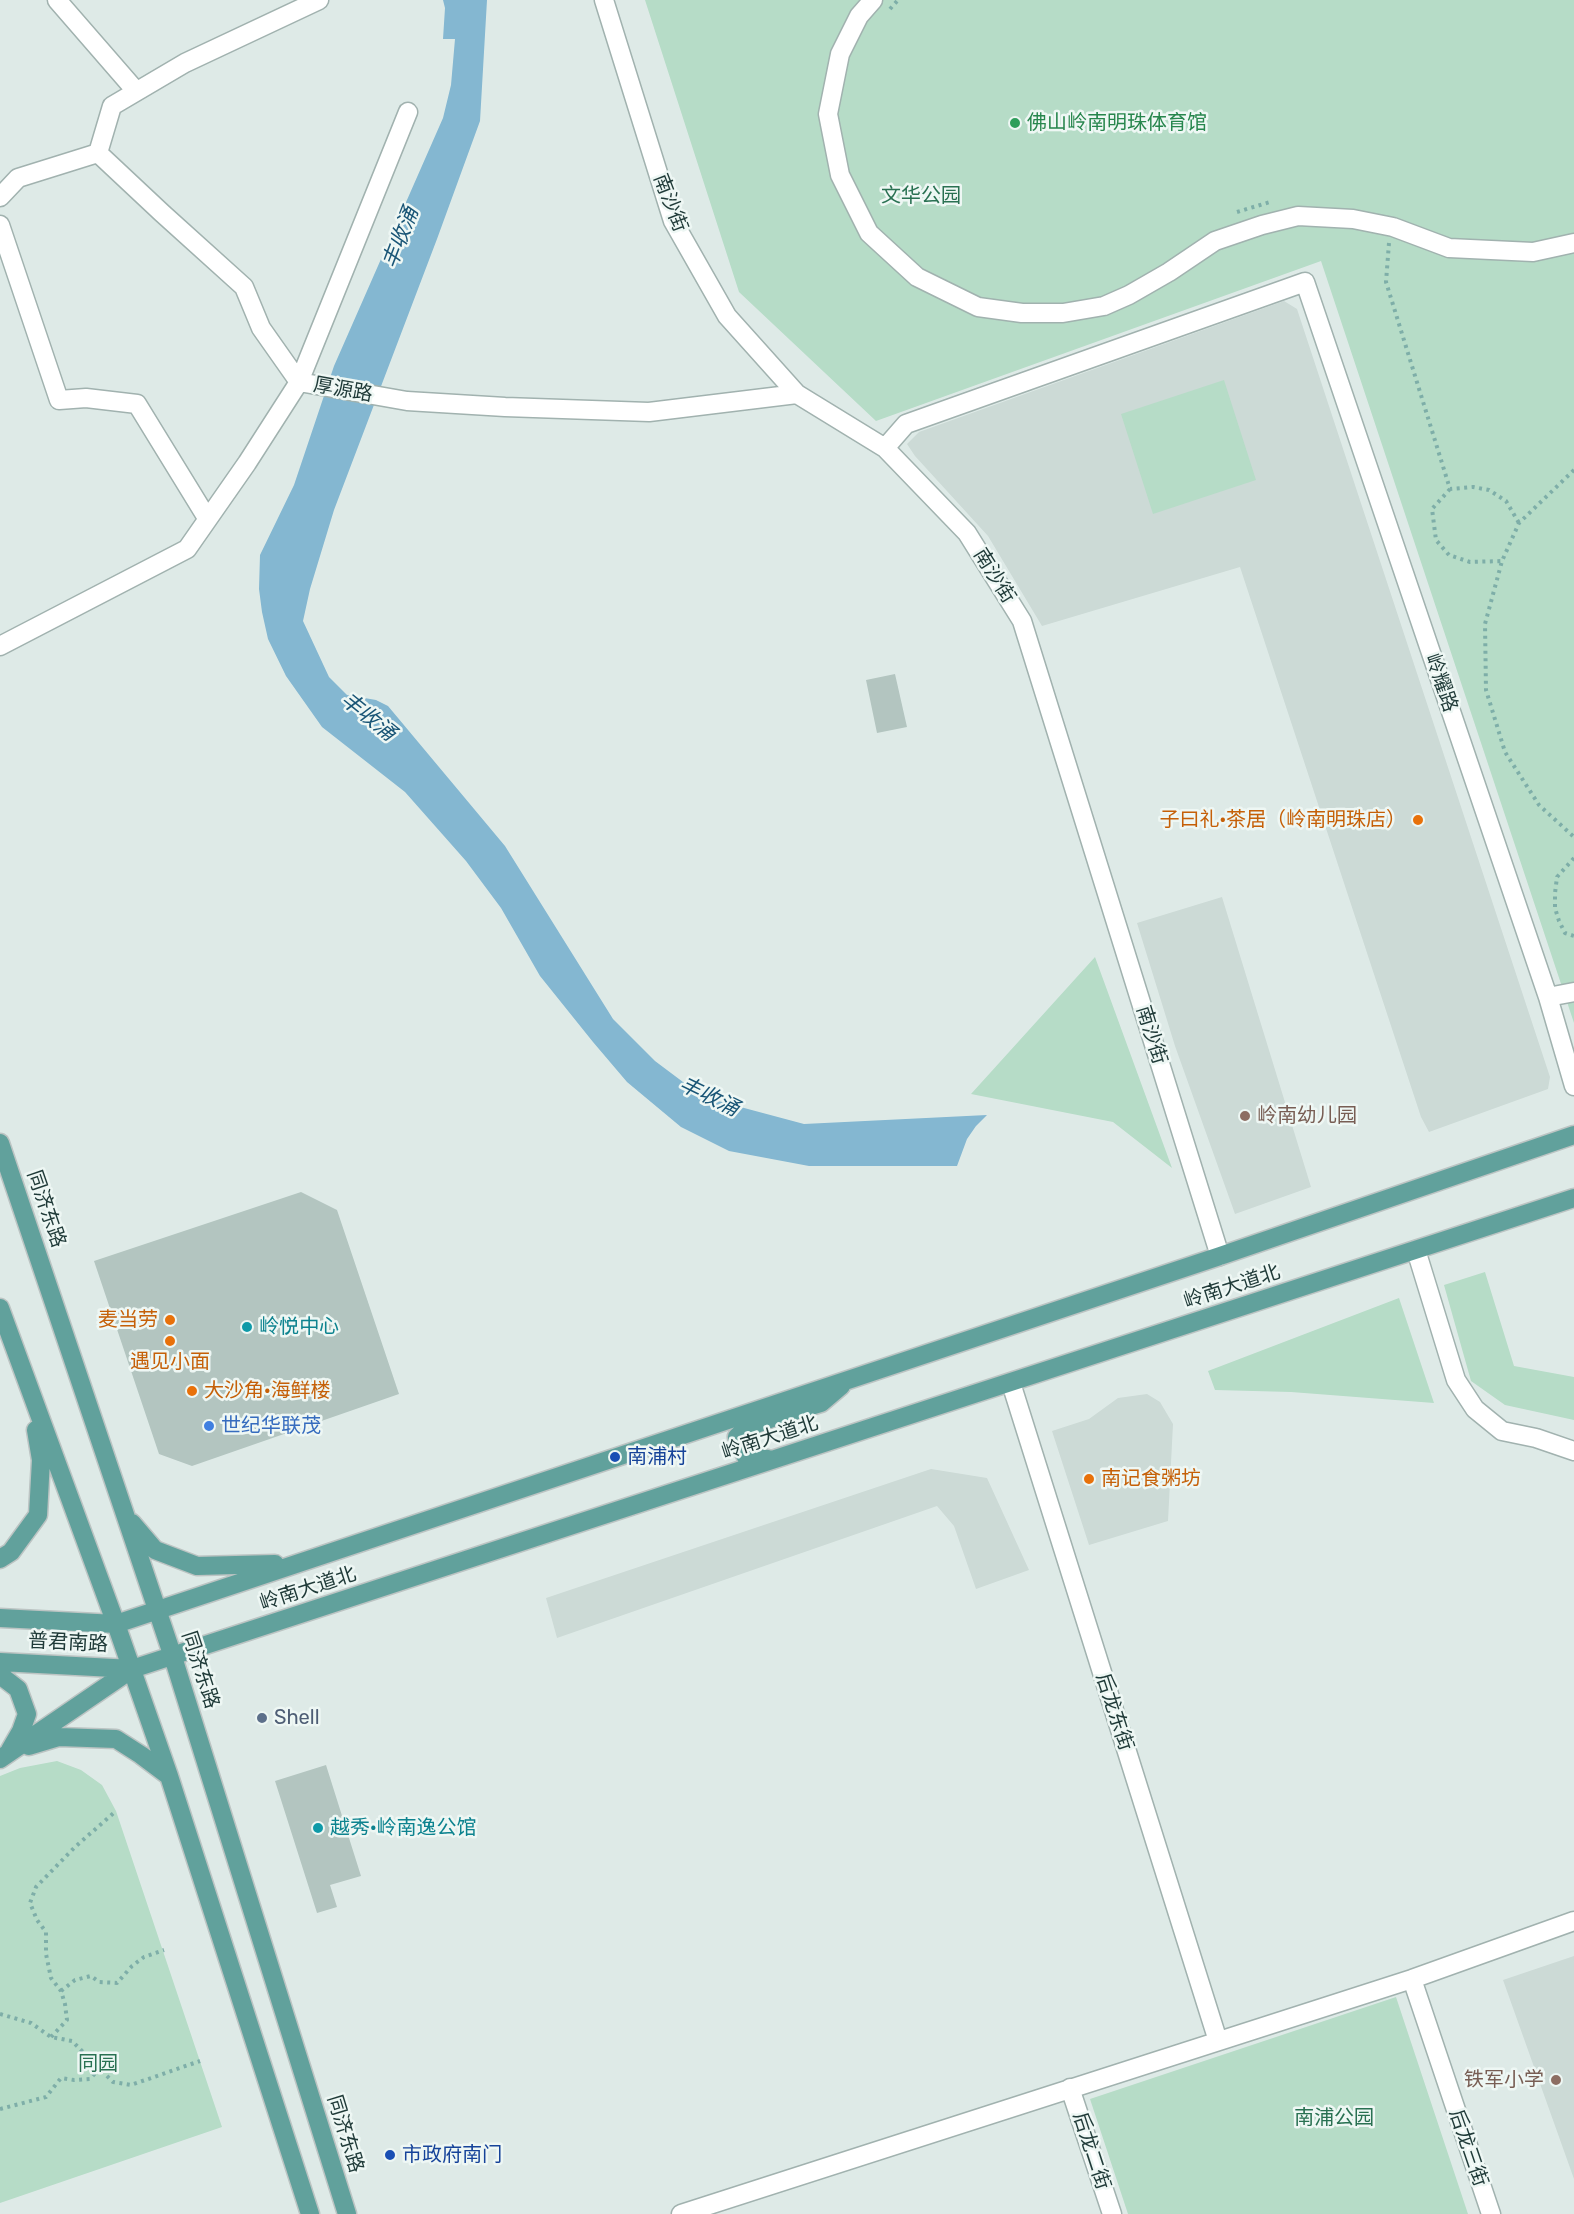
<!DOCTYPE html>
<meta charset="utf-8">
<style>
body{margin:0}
canvas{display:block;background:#deeae7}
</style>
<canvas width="1574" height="2214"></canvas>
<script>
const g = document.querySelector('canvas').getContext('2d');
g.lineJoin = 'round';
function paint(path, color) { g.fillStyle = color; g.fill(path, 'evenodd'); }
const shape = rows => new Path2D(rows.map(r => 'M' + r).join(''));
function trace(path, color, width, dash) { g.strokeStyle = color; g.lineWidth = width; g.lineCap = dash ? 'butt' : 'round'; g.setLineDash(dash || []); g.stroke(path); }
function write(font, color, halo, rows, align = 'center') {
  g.font = font + ' Rubik,"Noto Sans SC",sans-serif'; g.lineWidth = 5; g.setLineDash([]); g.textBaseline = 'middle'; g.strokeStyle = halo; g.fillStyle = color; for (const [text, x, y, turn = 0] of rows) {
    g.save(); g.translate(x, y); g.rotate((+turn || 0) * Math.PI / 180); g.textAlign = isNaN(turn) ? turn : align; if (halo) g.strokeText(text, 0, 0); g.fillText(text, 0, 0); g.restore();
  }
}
paint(shape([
 [1284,301,1297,309,1550,1077,1548,1089,1429,1132,1421,1117,1240,567,1042,626,988,536,915,456,907,444,919,432],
 [1222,897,1311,1187,1235,1214,1175,1046,1137,923],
 [1147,1394,1160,1402,1173,1424,1168,1521,1089,1545,1052,1431,1089,1419,1118,1398],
 [931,1469,987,1478,1029,1570,976,1589,954,1526,937,1506,557,1638,546,1598],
 [1574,1956,1574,2179,1503,1980]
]), '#ccdad6');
paint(shape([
 [645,0,1574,0,1574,1023,1321,261,876,421,739,292],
 [1224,380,1256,480,1153,514,1121,414],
 [1095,957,1172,1168,1113,1122,971,1094],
 [1485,1272,1514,1366,1574,1377,1574,1420,1505,1405,1471,1381,1444,1285],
 [1399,1298,1434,1403,1291,1392,1215,1390,1208,1371],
 [57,1761,81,1770,102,1785,116,1811,222,2127,0,2203,0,1776,20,1768],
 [1396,1997,1468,2214,1128,2214,1090,2099]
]), '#b6dcc7');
paint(shape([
 [443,0,487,0,480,121,437,239,334,510,310,589,303,621,329,677,347,695,376,700,388,706,505,846,613,1019,655,1061,703,1097,804,1124,987,1115,976,1126,967,1139,957,1166,809,1166,729,1151,681,1127,627,1082,593,1042,540,976,501,908,466,861,405,792,322,727,286,676,268,639,262,612,259,589,260,555,294,485,334,366,443,118,451,85,455,39,443,39,445,8]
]), '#84b7d1');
paint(shape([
 [895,674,907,727,877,733,866,680],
 [301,1192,337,1210,399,1394,192,1466,159,1454,94,1261],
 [326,1765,361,1876,330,1885,337,1907,317,1913,275,1781]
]), '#b3c5c0');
const minor = shape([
 [57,0,136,91],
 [604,0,673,221,727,316,797,394,885,448,967,533,1022,621,1220,1256],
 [873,0,859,16,840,54,828,114,840,175,869,233,917,277,978,307,1022,313,1063,313,1104,306,1129,295,1169,272,1215,241,1262,225,1298,216,1353,219,1393,227,1449,248,1533,252,1574,243],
 [98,153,112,106,185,63,319,0],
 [0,197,18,178,98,153,162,213,244,287,261,328,299,382],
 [0,225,59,400,86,398,137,404,207,518],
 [299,382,407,401,505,407,649,412,797,394],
 [885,448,906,424,1305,282,1548,997,1574,1086],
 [0,646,187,549,247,463,299,382,408,112],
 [1548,997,1574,992],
 [1416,1250,1456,1380,1475,1409,1502,1431,1536,1438,1574,1451],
 [1011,1383,1218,2041],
 [1412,1979,1491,2214],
 [1070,2088,1112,2214],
 [681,2214,1412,1979,1574,1921]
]);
const major = shape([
 [0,1143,173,1657,347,2214],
 [0,1308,116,1624,169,1776,310,2214],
 [768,1459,746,1457,737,1437,748,1427,775,1417,821,1403,841,1386],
 [132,1523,155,1550,197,1566,275,1564],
 [0,1559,11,1552,38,1515,41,1460,36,1430],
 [0,1618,116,1624,1220,1256,1574,1135],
 [0,1662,132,1669],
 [0,1675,18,1689,27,1714,21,1731,10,1750],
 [29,1746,59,1737,116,1739,141,1755,169,1776],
 [0,1759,132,1669,1574,1198]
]);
trace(minor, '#a1b2af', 21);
trace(major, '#bcc4c3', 21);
trace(shape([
 [890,9,898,0],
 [1237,212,1270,202],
 [1389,243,1386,282,1450,489,1473,487,1489,490,1506,501,1519,523],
 [1574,470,1519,523,1502,561,1485,624,1486,690,1505,752,1539,805,1574,837],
 [1450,489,1432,509,1436,540,1449,555,1470,562,1502,561],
 [1574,858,1557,877,1555,893,1555,908,1559,921,1565,933,1574,936],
 [61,1991,75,1980,91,1976,99,1982,117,1983,132,1966,144,1957,164,1950],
 [0,2014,31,2023,51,2037,72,2041,113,2082,131,2085,200,2061],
 [51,2037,67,2020,65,2004,61,1991,51,1978,46,1954,46,1932,37,1920,30,1903,36,1887,75,1847,116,1811],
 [0,2109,46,2097,61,2078,74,2080,90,2079,100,2068]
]), '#7eaea8', 4, [3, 4.5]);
trace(minor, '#fff', 18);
trace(major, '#61a19c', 18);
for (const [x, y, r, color] of [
 [1015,123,6,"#2e9e5b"],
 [1418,820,6,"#e8710a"],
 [1245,1116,6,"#8d6e63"],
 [170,1320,6,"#e8710a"],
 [247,1327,6,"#0f9aa8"],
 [170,1341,6,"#e8710a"],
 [192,1391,6,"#e8710a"],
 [209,1426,6,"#3f7fe0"],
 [615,1457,6,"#1a4fb4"],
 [1089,1479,6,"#e8710a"],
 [262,1718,6,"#5c6f8a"],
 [318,1828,6,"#0f9aa8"],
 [1556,2080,6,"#8d6e63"],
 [390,2155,6,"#1a4fb4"]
]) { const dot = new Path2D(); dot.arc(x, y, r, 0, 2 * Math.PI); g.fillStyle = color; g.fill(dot); trace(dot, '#eef7f4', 2); }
write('20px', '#27864d', '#eef7f4', [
 ["佛山岭南明珠体育馆",1027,123]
], 'left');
write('20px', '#297152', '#eef7f4', [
 ["文华公园",921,196],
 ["同园",98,2064],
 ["南浦公园",1334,2118]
]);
write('20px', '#1f3a38', '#eef7f4', [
 ["南沙街",670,203,69],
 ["厚源路",343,390,10],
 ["南沙街",994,576,58],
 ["岭耀路",1441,683,71],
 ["南沙街",1151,1035,73],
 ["同济东路",46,1209,71],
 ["岭南大道北",1232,1287,-18],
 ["岭南大道北",770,1438,-18],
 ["岭南大道北",308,1589,-18],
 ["普君南路",68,1643,3],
 ["同济东路",200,1670,72],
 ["后龙东街",1114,1712,72],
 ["同济东路",345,2134,73],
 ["后龙三街",1468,2148,71],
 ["后龙二街",1091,2151,72]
]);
write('20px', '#c56008', '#eef7f4', [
 ["子曰礼·茶居（岭南明珠店）",1406,820],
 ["麦当劳",158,1320],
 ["遇见小面",170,1362,"center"],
 ["大沙角·海鲜楼",204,1391,"left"],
 ["南记食粥坊",1101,1479,"left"]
], 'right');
write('20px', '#785e54', '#eef7f4', [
 ["岭南幼儿园",1257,1116],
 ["铁军小学",1544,2080,"right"]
], 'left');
write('20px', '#0d838f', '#eef7f4', [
 ["岭悦中心",259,1327],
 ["越秀·岭南逸公馆",330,1828]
], 'left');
write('20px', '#366cbe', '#eef7f4', [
 ["世纪华联茂",221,1426]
], 'left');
write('20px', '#164399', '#eef7f4', [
 ["南浦村",627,1457],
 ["市政府南门",402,2155]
], 'left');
write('20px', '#4e5e75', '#eef7f4', [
 ["Shell",274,1718]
], 'left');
write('italic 21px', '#195576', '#eef7f4', [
 ["丰收涌",401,238,-69],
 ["丰收涌",368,717,39],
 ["丰收涌",709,1097,26]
]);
</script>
